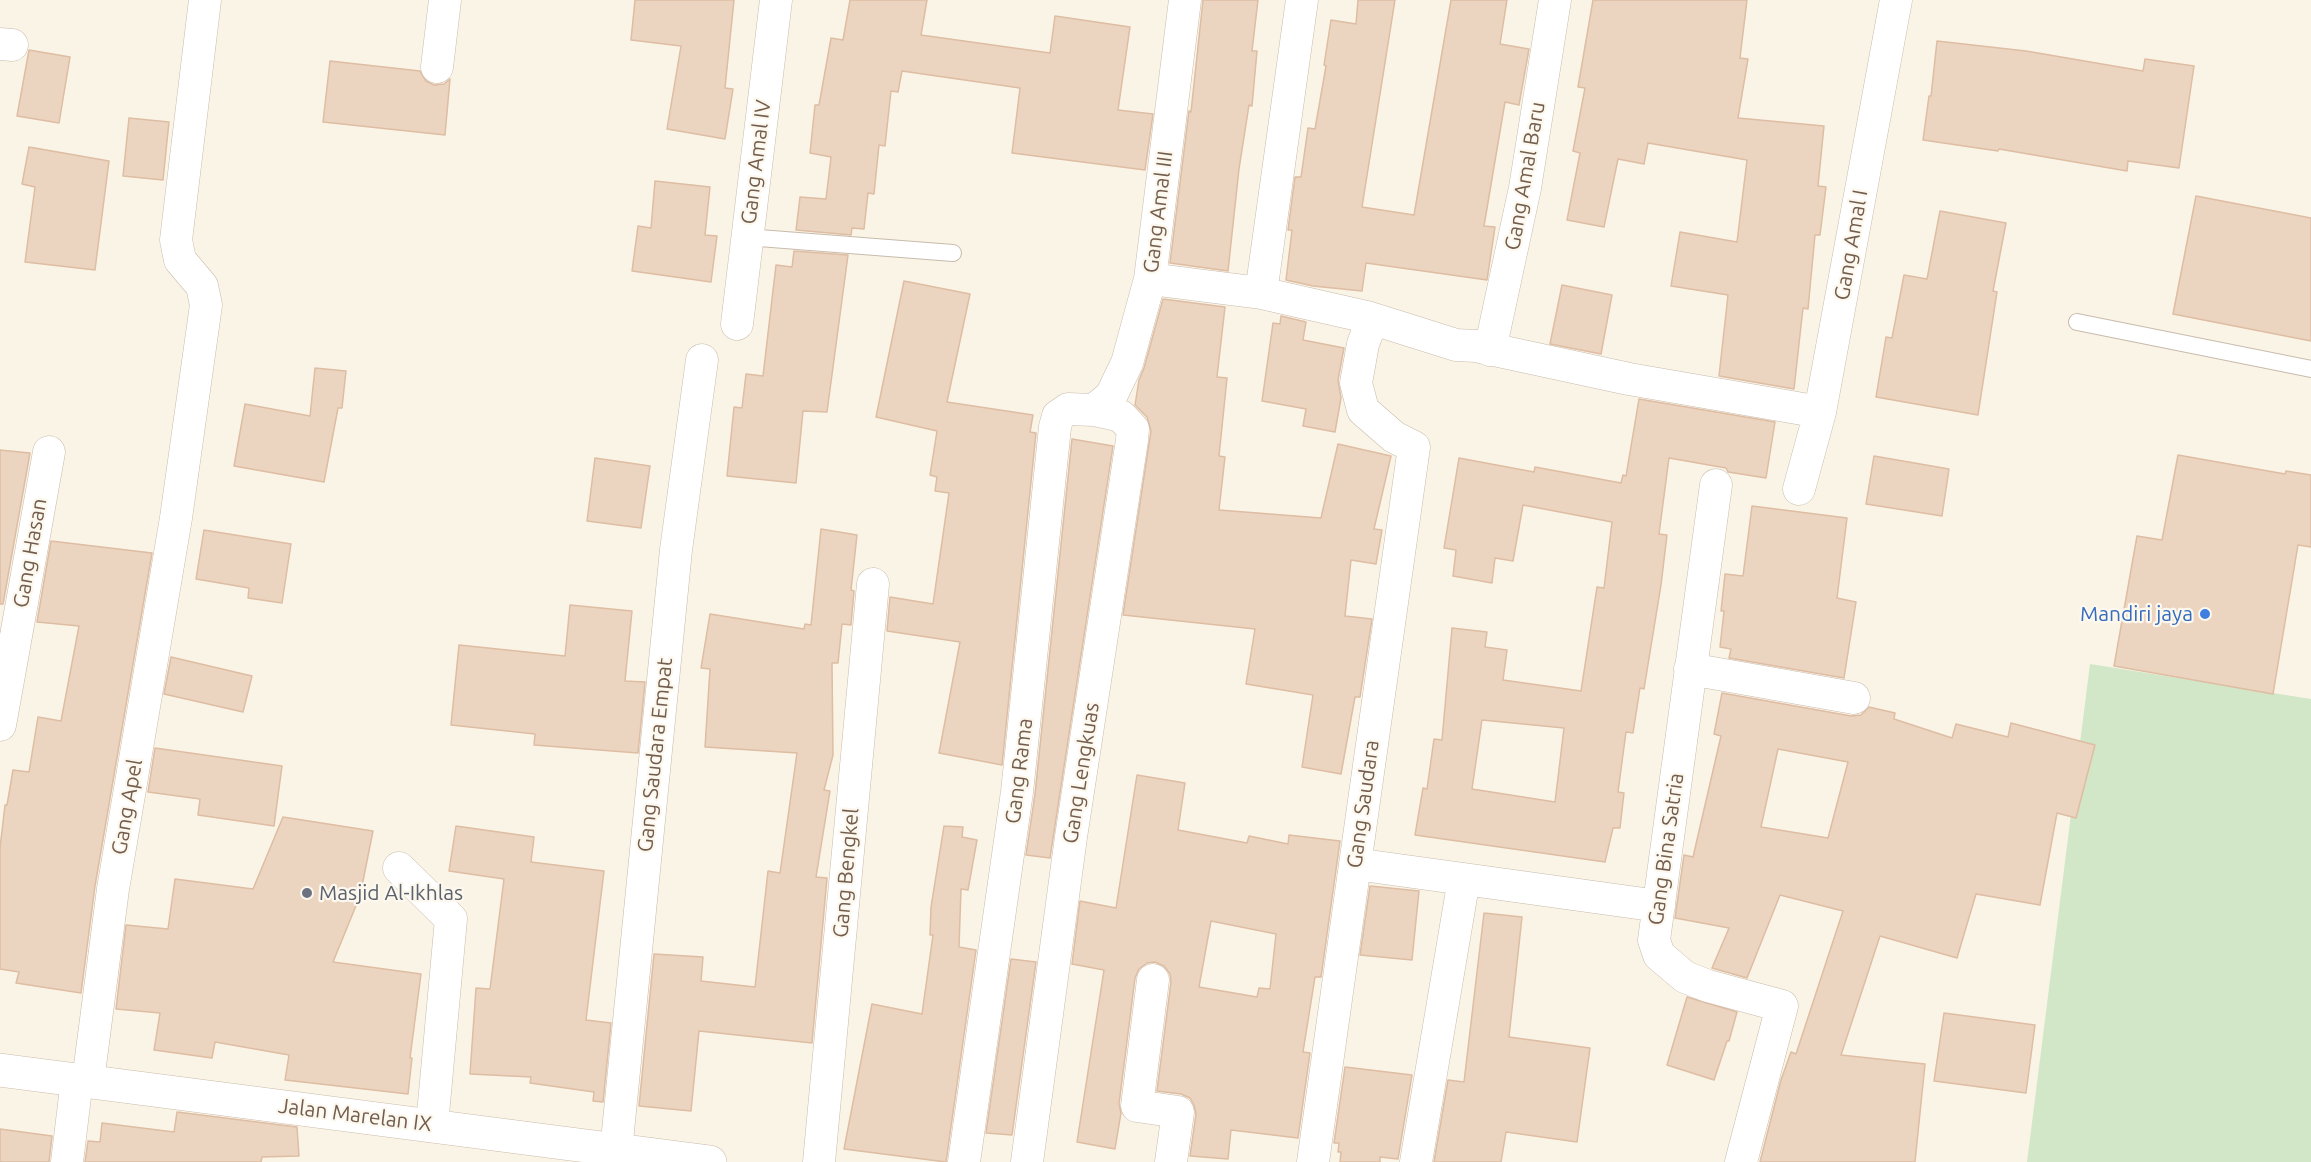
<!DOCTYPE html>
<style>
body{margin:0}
canvas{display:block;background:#faf4e7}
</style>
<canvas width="2311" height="1162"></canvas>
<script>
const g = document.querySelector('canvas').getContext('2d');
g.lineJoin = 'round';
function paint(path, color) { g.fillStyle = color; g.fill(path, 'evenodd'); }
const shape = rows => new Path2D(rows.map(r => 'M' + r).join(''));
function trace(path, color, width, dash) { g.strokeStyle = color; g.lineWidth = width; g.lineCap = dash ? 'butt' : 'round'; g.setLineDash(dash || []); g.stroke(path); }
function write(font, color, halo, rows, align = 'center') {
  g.font = font + ' Ubuntu,sans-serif'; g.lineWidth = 4.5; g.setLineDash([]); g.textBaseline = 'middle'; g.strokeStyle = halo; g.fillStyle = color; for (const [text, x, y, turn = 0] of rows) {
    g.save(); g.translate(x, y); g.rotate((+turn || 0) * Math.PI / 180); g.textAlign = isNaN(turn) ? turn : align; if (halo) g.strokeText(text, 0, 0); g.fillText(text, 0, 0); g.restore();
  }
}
paint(shape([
 [2090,664,2311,699,2311,1162,2027,1162]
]), '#d2e7c7');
const building = shape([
 [635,0,734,0,725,88,733,89,725,139,667,129,681,46,631,40,635,0],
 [850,0,927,0,921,35,1050,53,1055,16,1130,27,1118,110,1153,114,1145,170,1012,153,1020,88,902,71,898,92,891,91,885,146,879,145,874,194,868,193,864,229,852,228,851,235,796,230,800,197,826,199,831,157,810,153,815,105,819,105,831,38,843,40,850,0],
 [1203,0,1258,0,1252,51,1257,51,1252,106,1249,105,1239,169,1228,271,1170,263,1189,111,1191,112,1203,0],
 [1358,0,1395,0,1362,207,1414,215,1451,0,1507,0,1500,44,1529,49,1519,105,1505,102,1484,226,1495,227,1487,280,1366,263,1362,291,1313,286,1286,280,1292,230,1288,230,1295,177,1301,177,1308,128,1315,129,1326,66,1324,65,1331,20,1356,24,1358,0],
 [1593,0,1747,0,1740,58,1748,59,1738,118,1824,126,1818,186,1826,187,1820,235,1815,235,1808,309,1803,308,1794,389,1719,376,1728,295,1671,286,1680,232,1737,242,1747,160,1648,143,1644,164,1618,159,1604,227,1567,220,1580,153,1573,151,1585,88,1578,87,1593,0],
 [1937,41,2026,51,2143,71,2145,59,2194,66,2179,168,2128,161,2127,171,1999,149,1998,151,1923,140,1929,96,1931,96,1937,41],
 [29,50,70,57,59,123,17,116,29,50],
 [330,61,420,71,426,81,434,85,444,84,450,79,445,135,323,122,330,61],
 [129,118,169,122,163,180,123,176,129,118],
 [29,147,109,161,95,270,25,262,35,187,22,184,29,147],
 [655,181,710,187,705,235,717,236,711,282,632,271,638,226,651,228,655,181],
 [2196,196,2311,218,2311,341,2173,314,2196,196],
 [1940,211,2006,223,1993,291,1997,292,1978,415,1876,397,1886,337,1892,338,1904,275,1927,279,1940,211],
 [794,251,848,255,827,412,803,411,796,483,727,476,734,407,742,408,746,374,763,376,776,265,792,267,794,251],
 [904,281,970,294,947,402,1033,415,1030,432,1036,433,1002,765,939,753,960,642,887,631,890,597,933,604,949,493,935,491,937,477,930,475,937,431,876,417,904,281],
 [1562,285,1612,295,1601,354,1550,344,1562,285],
 [1163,299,1225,307,1217,377,1227,378,1219,456,1225,457,1219,510,1321,518,1338,444,1391,456,1374,529,1382,530,1376,564,1351,560,1345,616,1372,619,1360,697,1355,697,1341,774,1302,767,1313,695,1246,684,1255,629,1123,615,1151,431,1147,417,1135,405,1139,380,1144,368,1163,299],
 [1281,316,1306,322,1303,340,1344,348,1338,380,1341,398,1335,432,1303,426,1306,409,1262,401,1273,323,1280,324,1281,316],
 [315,368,346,371,342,408,338,408,324,482,234,466,245,404,310,416,315,368],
 [1639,399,1775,422,1766,478,1728,472,1726,468,1669,458,1659,534,1667,535,1661,585,1644,689,1640,688,1633,733,1626,732,1618,792,1624,793,1620,828,1613,828,1605,862,1415,835,1423,788,1427,789,1434,739,1442,740,1452,628,1487,632,1485,647,1507,650,1503,680,1581,691,1597,587,1604,588,1612,522,1523,505,1513,561,1495,558,1492,583,1453,576,1456,550,1444,548,1459,458,1534,472,1535,467,1621,483,1623,475,1626,476,1639,399],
 [1482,720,1564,728,1555,802,1472,789,1482,720],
 [1072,439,1113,446,1050,858,1026,855,1035,794,1072,439],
 [0,450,30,453,3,604,0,604,0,450],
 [2178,455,2285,474,2286,471,2311,475,2311,547,2298,545,2273,694,2114,666,2137,536,2162,540,2178,455],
 [1874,456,1949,469,1942,516,1866,504,1874,456],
 [595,458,650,466,641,528,587,521,595,458],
 [1752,506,1847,518,1837,598,1856,602,1844,678,1729,658,1731,649,1720,647,1724,611,1721,611,1725,574,1743,576,1752,506],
 [821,529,857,535,851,590,854,591,851,625,842,624,838,663,832,663,833,755,824,790,830,791,816,877,827,878,812,1043,699,1031,691,1111,639,1106,654,954,703,957,701,981,755,987,768,871,780,873,797,753,705,747,710,669,701,668,710,614,804,629,805,624,811,625,821,529],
 [204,530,291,544,282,603,248,598,249,588,196,579,204,530],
 [51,541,152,553,95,886,81,993,16,983,19,972,0,969,0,848,5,805,7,805,13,770,29,772,38,717,61,721,79,626,37,622,51,541],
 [570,605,632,611,625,681,645,682,638,753,534,745,535,734,451,725,459,645,565,656,570,605],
 [171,657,252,676,243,712,164,694,171,657],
 [1722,693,1851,716,1861,715,1869,707,1895,713,1894,719,1952,738,1956,724,2008,737,2011,723,2095,745,2076,818,2057,813,2040,905,1976,894,1957,958,1880,936,1841,1055,1925,1064,1915,1162,1760,1162,1781,1080,1791,1052,1796,1054,1843,911,1780,895,1747,978,1712,968,1729,928,1675,918,1684,855,1693,857,1721,736,1714,734,1722,693],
 [1778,749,1848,762,1828,838,1761,827,1778,749],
 [155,748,282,766,274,826,198,815,200,799,148,792,155,748],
 [1137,775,1185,783,1178,830,1247,843,1249,836,1288,844,1289,835,1340,841,1321,977,1315,977,1303,1052,1310,1053,1298,1138,1231,1130,1228,1159,1190,1156,1196,1114,1194,1105,1190,1098,1181,1094,1157,1091,1171,982,1170,974,1164,966,1155,962,1147,963,1139,969,1135,978,1119,1104,1121,1113,1115,1149,1077,1142,1104,970,1072,964,1080,901,1116,908,1137,775],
 [1211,921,1276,934,1270,989,1259,988,1257,997,1199,987,1211,921],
 [283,817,373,831,360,896,333,962,421,974,410,1058,412,1058,408,1094,285,1080,289,1055,215,1042,212,1058,154,1050,160,1013,116,1009,126,925,168,929,175,879,253,889,283,817],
 [456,826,534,837,531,862,604,871,586,1020,611,1023,603,1102,593,1101,594,1092,530,1083,531,1077,470,1074,476,988,490,989,504,879,449,871,456,826],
 [944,826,963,827,962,837,977,840,968,890,961,889,959,947,976,950,946,1162,844,1149,872,1004,922,1014,933,935,930,935,931,907,944,826],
 [1370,886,1419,891,1412,960,1360,955,1370,886],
 [1484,913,1522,917,1509,1037,1590,1048,1577,1142,1506,1132,1501,1162,1434,1162,1448,1080,1464,1082,1484,913],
 [1011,959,1036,962,1012,1135,986,1133,1011,959],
 [1687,997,1737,1012,1729,1041,1727,1041,1714,1080,1667,1065,1687,997],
 [1944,1013,2035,1025,2026,1093,1934,1081,1944,1013],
 [1345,1067,1412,1075,1398,1159,1380,1157,1380,1162,1340,1162,1341,1152,1338,1152,1339,1143,1334,1143,1345,1067],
 [177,1112,297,1127,299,1156,262,1157,261,1162,85,1162,88,1141,100,1142,102,1123,174,1132,177,1112],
 [0,1129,52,1136,49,1162,0,1162,0,1129]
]);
paint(building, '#ebd4c0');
trace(building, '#debda3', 1.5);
const service = shape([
 [746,237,953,253],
 [2077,322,2311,369]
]);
const minor = shape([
 [0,44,12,45],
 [437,67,445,0],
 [1150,279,1261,293,1302,0],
 [1261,293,1367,317,1456,345,1476,346,1629,379,1820,412],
 [737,324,776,0],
 [1490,350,1525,188,1555,0],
 [1094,410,1111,396,1127,363,1150,279,1185,0],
 [1716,485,1654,940,1659,955,1685,977,1708,986,1782,1006,1741,1162],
 [1799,489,1820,412,1896,0],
 [1690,669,1854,698],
 [0,725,49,452],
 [1355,864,1659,906],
 [399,868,451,919,432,1125],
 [1153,980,1137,1106,1178,1112,1171,1162],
 [88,1081,113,889,176,518,206,305,202,286,180,260,176,240,205,0],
 [616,1151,676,550,702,360],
 [67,1162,77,1080],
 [819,1162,873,584],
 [964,1162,1017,792,1055,427,1058,416,1068,409,1094,410,1121,416,1133,429,1132,440,1071,837,1027,1162],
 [1313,1162,1414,447,1394,437,1363,410,1356,383,1363,344,1372,320],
 [1416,1162,1464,879]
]);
const secondary = shape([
 [0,1070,710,1162]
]);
trace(service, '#c8bbac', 18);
trace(minor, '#c8bbac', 33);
trace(secondary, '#cba', 34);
trace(service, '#fff', 16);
trace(minor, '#fff', 32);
trace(secondary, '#fff', 33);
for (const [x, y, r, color] of [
 [2205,614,6,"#3f7fe0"],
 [307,893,6,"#6b7280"]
]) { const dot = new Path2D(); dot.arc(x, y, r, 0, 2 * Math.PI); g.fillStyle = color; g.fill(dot); trace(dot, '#fdf8ee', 2); }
write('21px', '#725d4e', '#fdf8ee', [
 ["Gang Amal IV",756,162,-83],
 ["Gang Amal Baru",1525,176,-80],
 ["Gang Amal III",1158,212,-83],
 ["Gang Amal I",1851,245,-80],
 ["Gang Hasan",30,553,-80],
 ["Gang Saudara Empat",655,755,-84],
 ["Gang Rama",1019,771,-83],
 ["Gang Lengkuas",1081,773,-81],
 ["Gang Saudara",1363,804,-82],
 ["Gang Apel",127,807,-80],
 ["Gang Bina Satria",1666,849,-82],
 ["Gang Bengkel",846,873,-85],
 ["Jalan Marelan IX",355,1115,7]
]);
write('21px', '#366cbe', '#fdf8ee', [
 ["Mandiri jaya",2193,614]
], 'right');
write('21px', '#5b616d', '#fdf8ee', [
 ["Masjid Al-Ikhlas",319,893]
], 'left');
</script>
